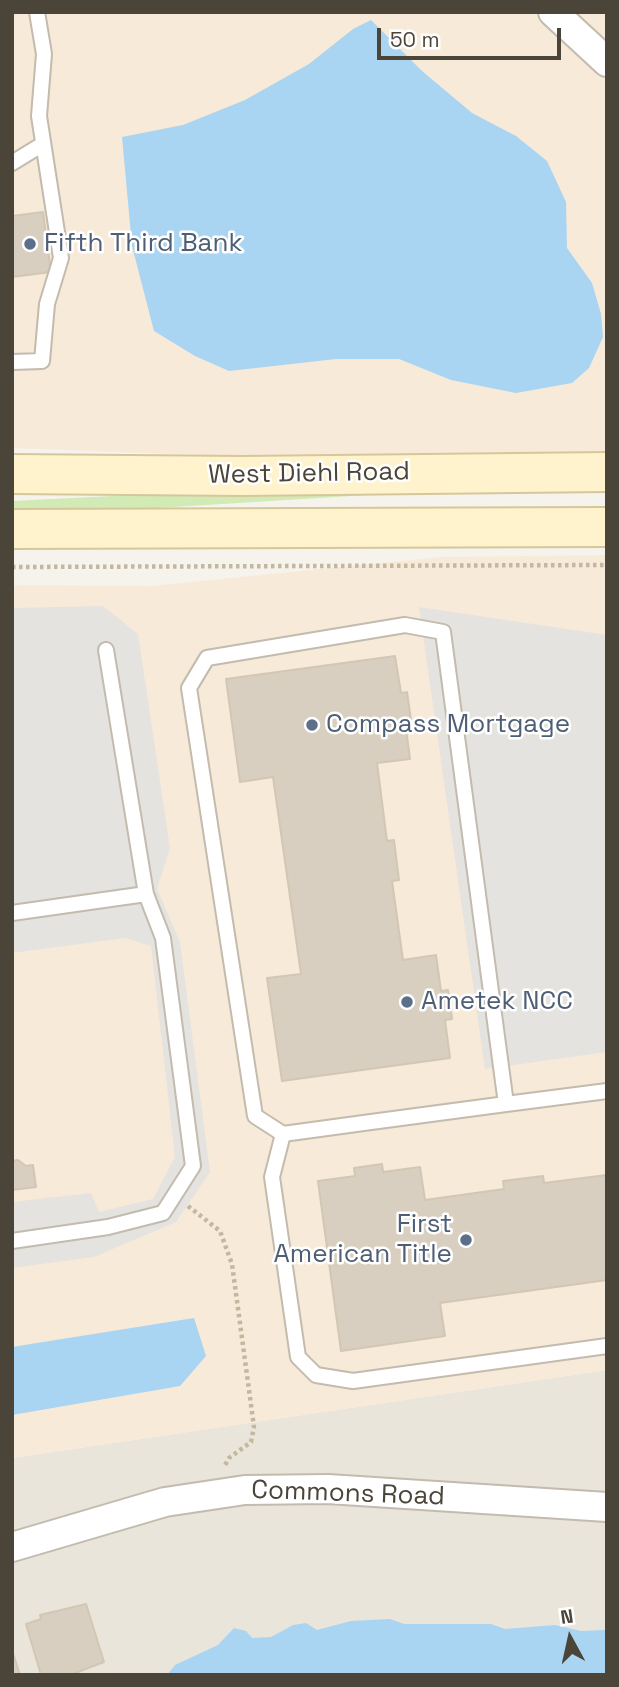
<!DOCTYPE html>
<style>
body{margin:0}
#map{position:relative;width:619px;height:1687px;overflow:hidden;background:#f6f3ec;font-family:"Space Grotesk",sans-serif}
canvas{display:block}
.frame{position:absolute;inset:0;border:14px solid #4b4439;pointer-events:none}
.north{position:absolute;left:535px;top:1603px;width:70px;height:70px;-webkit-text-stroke:5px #fff;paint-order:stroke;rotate:352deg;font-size:19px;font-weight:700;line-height:28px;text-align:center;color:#4b4439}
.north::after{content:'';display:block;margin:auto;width:24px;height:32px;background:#4b4439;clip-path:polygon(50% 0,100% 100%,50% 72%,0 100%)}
.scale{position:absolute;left:377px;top:28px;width:184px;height:32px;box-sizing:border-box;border:4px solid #4b4439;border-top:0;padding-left:9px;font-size:21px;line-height:24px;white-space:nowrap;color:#4b4439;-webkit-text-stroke:5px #fff;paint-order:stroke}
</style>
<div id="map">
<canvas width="619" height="1687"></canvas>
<div class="frame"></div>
<div class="north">N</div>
<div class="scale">50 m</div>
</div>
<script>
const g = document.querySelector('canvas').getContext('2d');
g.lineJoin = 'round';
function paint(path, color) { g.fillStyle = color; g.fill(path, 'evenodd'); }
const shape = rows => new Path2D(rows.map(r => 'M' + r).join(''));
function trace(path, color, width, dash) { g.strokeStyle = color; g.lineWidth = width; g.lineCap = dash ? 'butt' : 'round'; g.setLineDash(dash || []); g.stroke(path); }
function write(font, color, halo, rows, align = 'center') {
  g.font = font + ' "Space Grotesk",sans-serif'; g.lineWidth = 5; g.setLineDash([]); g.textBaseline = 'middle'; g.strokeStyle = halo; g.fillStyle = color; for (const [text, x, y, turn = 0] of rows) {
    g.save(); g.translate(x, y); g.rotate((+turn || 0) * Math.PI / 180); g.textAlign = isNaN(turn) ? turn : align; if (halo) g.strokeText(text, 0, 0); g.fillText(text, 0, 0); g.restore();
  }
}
paint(shape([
 [607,1370,607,1675,12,1675,12,1458]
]), '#eae5da');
paint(shape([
 [12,12,607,12,607,458,395,462,12,448],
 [607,555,607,1370,12,1458,12,585,151,586,442,557]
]), '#f7ead8');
paint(shape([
 [273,488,400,493,12,517,12,501]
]), '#d2eab5');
paint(shape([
 [103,606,138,634,170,848,157,889,180,942,210,1172,176,1222,94,1257,12,1268,12,1202,91,1193,99,1212,153,1199,175,1157,151,946,125,938,12,953,12,608],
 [419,607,607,635,607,1052,485,1069]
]), '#e5e3e0');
paint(shape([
 [371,20,422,71,472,113,516,136,547,161,566,202,567,248,592,283,601,314,603,337,589,368,572,383,516,393,451,380,399,359,336,359,229,371,195,356,154,331,132,246,122,137,183,125,245,100,309,64,353,29],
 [194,1318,206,1356,180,1386,12,1415,12,1347],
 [390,1619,404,1624,491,1624,505,1629,555,1625,581,1631,605,1630,607,1675,167,1675,175,1665,218,1645,234,1628,246,1631,252,1638,271,1637,293,1625,306,1623,317,1630,351,1621]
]), '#a9d4f2');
const building = shape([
 [43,212,51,272,12,277,12,216,43,212],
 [395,656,401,693,407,692,411,720,405,721,410,759,377,763,387,841,394,840,399,880,392,881,403,960,436,955,441,991,448,990,452,1019,445,1020,450,1058,282,1081,267,978,301,974,273,777,240,782,226,679,395,656],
 [18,1160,26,1166,33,1165,36,1187,12,1190,12,1161,18,1160],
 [382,1164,383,1172,420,1167,425,1200,504,1189,503,1181,543,1176,544,1183,607,1175,607,1280,440,1303,445,1336,341,1351,318,1181,355,1176,354,1168,382,1164],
 [86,1604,104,1662,70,1675,41,1675,26,1624,41,1619,40,1615,86,1604],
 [12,1650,20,1675,12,1675,12,1650]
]);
paint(building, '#d8cfc1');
trace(building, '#d3c7b4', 2);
const lane = shape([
 [12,163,43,144],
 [12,362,42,361,47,304,61,258,39,116,44,54,37,12],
 [12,913,146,894],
 [506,1104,443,632,405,625,207,658,189,688,255,1116,283,1134,371,1122,506,1104,576,1095,607,1091],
 [283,1134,272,1177,298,1357,316,1375,353,1381,607,1346],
 [12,1241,108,1227,163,1213,193,1166,163,938,146,894,106,650]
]);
const street = shape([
 [553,12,607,62],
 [12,1547,165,1502,245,1490,328,1489,607,1507]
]);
const secondary = shape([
 [12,474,242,476,607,472],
 [12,529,607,527]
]);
trace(lane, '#c2bbae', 18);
trace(street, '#c2bbae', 32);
trace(secondary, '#d6c79b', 42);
trace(shape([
 [12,567,607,565],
 [188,1206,220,1231,232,1264,254,1427,251,1442,229,1458,224,1467]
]), '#c4b79f', 4.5, [3.5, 3.5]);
trace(lane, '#fff', 14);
trace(street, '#fff', 28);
trace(secondary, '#fff3cd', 38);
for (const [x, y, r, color] of [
 [30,244,7,"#5c6f8a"],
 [312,725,7,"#5c6f8a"],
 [407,1002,7,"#5c6f8a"],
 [466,1240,7,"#5c6f8a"]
]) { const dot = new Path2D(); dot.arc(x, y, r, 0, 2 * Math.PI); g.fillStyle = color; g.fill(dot); trace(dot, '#fff', 2.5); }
write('26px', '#4e5e75', '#fff', [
 ["Fifth Third Bank",44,244],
 ["Compass Mortgage",326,725],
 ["Ametek NCC",421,1002],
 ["First",452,1225,"right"],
 ["American Title",452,1255,"right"]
], 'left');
write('26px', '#4b4439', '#fff', [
 ["West Diehl Road",309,474,-1],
 ["Commons Road",348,1494,2]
]);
</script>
